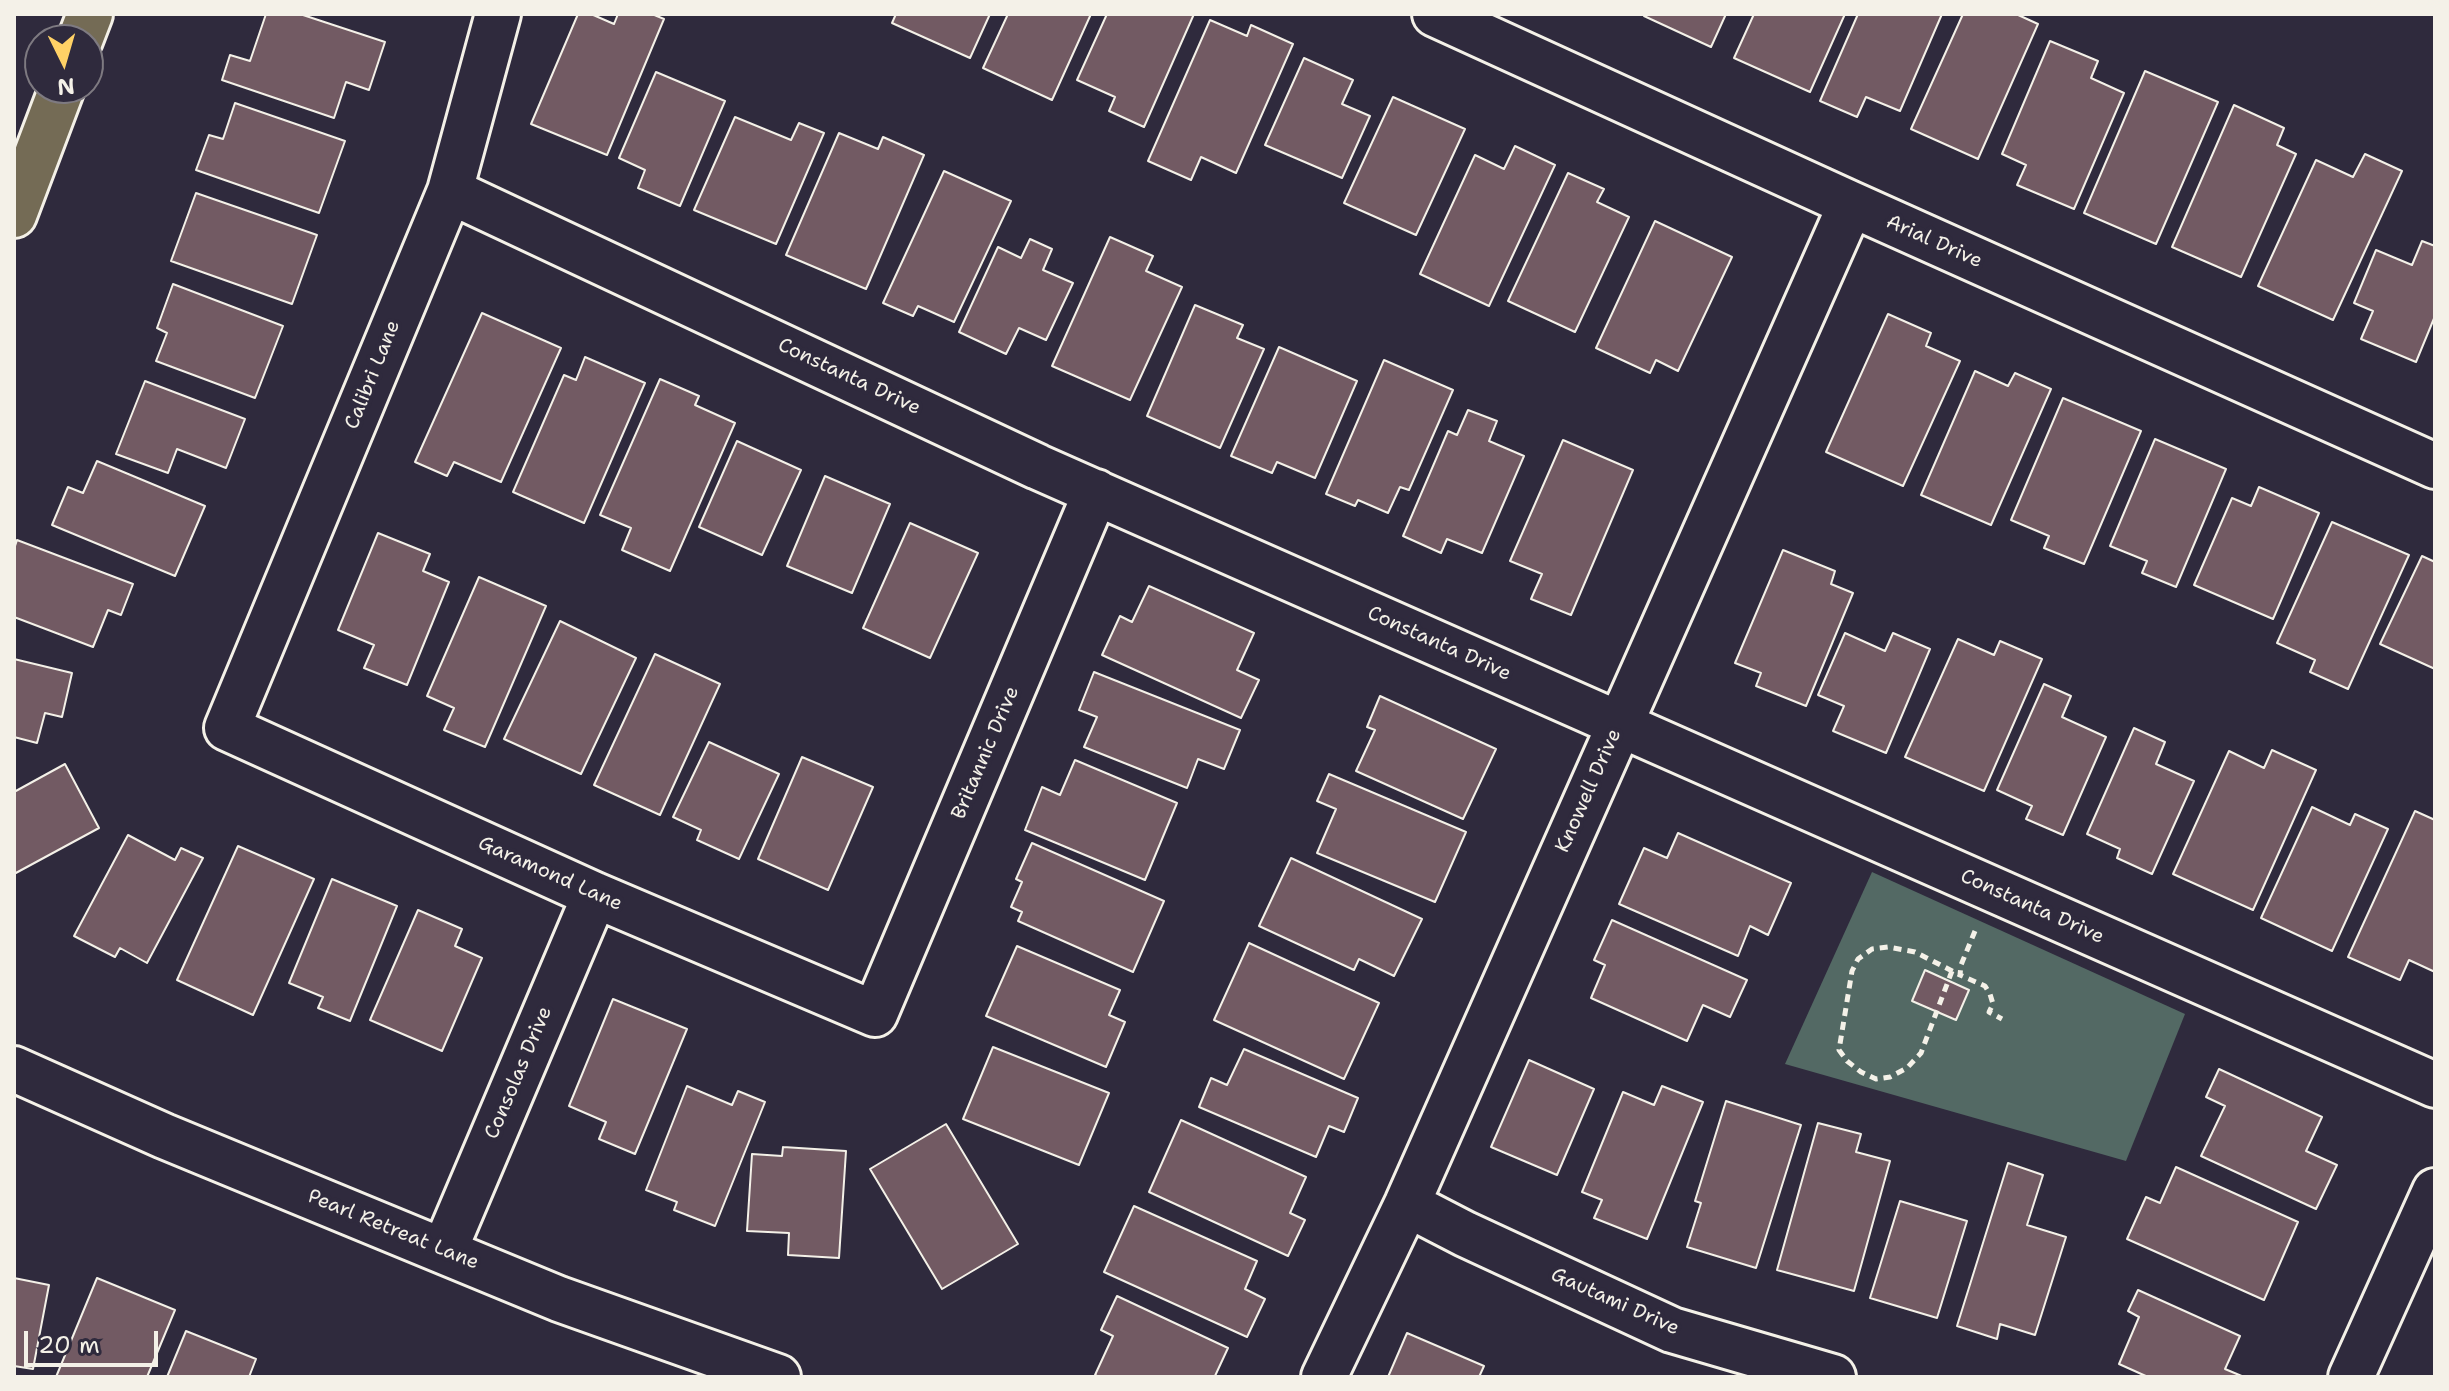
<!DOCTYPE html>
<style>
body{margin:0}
#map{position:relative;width:2449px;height:1391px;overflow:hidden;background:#2f2a3d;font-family:"Shantell Sans",sans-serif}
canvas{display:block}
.frame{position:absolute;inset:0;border:16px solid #f4f1e8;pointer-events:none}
.north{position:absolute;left:24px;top:24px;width:80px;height:80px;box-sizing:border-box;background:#2f2a3d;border:2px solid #7e7a81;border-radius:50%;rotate:175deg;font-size:22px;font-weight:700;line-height:32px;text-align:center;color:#f4f1e8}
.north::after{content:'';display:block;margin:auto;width:28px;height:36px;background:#ffd166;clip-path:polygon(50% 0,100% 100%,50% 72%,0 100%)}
.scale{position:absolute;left:24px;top:1331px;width:134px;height:36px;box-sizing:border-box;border:4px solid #f4f1e8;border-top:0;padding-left:10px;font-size:24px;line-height:28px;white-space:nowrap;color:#f4f1e8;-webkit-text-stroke:6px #2f2a3d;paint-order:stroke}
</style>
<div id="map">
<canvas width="2449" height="1391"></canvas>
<div class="frame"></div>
<div class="north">N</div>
<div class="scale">20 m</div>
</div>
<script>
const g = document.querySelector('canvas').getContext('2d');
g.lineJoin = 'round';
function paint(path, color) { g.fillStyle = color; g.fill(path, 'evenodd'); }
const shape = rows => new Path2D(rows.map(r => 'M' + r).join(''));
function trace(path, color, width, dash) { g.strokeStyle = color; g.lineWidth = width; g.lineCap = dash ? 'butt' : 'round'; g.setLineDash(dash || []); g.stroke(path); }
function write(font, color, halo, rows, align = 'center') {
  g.font = font + ' "Shantell Sans",sans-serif'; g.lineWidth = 8; g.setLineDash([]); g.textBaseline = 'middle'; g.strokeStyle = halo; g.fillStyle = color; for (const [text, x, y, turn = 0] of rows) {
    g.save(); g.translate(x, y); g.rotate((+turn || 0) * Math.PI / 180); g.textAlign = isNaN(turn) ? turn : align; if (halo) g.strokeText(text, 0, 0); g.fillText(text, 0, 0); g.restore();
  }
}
paint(shape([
 [1872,872,2185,1014,2126,1161,1785,1064]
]), '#536964');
const building = shape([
 [266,14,300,14,385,42,369,90,346,82,334,118,222,80,230,55,250,61,266,14],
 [578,14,591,14,614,24,618,14,652,14,664,19,607,155,531,124,578,14],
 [896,14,990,14,970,58,892,23,896,14],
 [1008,14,1091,14,1052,100,983,68,1008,14],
 [1107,14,1194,14,1144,127,1109,111,1115,97,1077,80,1107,14],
 [1644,14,1726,14,1711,47,1644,16,1644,14],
 [1754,14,1845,14,1810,92,1734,58,1754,14],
 [1858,14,1942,14,1900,111,1866,97,1857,117,1820,101,1858,14],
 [1963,14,2016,14,2038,24,1978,159,1911,129,1963,14],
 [1210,20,1247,36,1251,25,1293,44,1236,173,1201,157,1191,180,1148,161,1210,20],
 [2050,41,2098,61,2091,78,2124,93,2074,209,2017,185,2026,165,2002,154,2050,41],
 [1304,58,1353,80,1342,104,1370,116,1342,178,1265,145,1304,58],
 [2145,71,2218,102,2156,244,2084,213,2145,71],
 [656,72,725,101,680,206,638,188,645,170,619,158,656,72],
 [1393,97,1465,129,1416,235,1344,203,1393,97],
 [235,103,345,141,319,213,196,170,209,135,223,139,235,103],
 [2234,105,2284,128,2277,145,2296,154,2241,277,2172,247,2234,105],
 [735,117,791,140,799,123,824,133,776,244,694,210,735,117],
 [839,133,878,149,883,137,924,155,866,289,786,255,839,133],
 [1515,146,1555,165,1489,306,1420,274,1475,155,1504,169,1515,146],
 [2365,154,2402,171,2333,320,2258,286,2316,160,2353,177,2365,154],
 [944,171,1011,201,954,322,918,306,913,316,883,303,944,171],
 [1568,173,1604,189,1597,202,1629,217,1575,332,1508,301,1568,173],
 [196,193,317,235,292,304,171,261,196,193],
 [1655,221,1732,257,1678,371,1656,360,1650,373,1596,348,1655,221],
 [1110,237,1153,256,1146,271,1182,287,1130,400,1052,366,1110,237],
 [1030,239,1052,249,1043,270,1073,283,1046,340,1019,328,1006,354,959,332,998,247,1021,258,1030,239],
 [2422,241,2435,246,2435,316,2416,362,2361,339,2373,311,2354,303,2376,250,2412,265,2422,241],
 [173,284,283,326,255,398,156,361,167,333,157,328,173,284],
 [1195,305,1243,325,1237,338,1264,349,1220,448,1147,416,1195,305],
 [482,313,561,348,501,482,454,462,447,476,415,462,482,313],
 [1888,314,1931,333,1926,346,1960,361,1903,486,1826,452,1888,314],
 [1279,347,1357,381,1315,478,1277,462,1272,473,1231,456,1279,347],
 [585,357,645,383,584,523,513,492,564,375,576,380,585,357],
 [1384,360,1453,390,1409,490,1400,487,1388,513,1358,500,1355,506,1326,494,1384,360],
 [1975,371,2008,386,2015,373,2051,389,1991,525,1921,495,1975,371],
 [660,379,699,396,695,405,735,423,670,571,622,550,631,528,600,515,660,379],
 [145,381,245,419,226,468,177,449,168,473,116,454,145,381],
 [2063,398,2141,431,2084,564,2044,548,2049,536,2011,520,2063,398],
 [1468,410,1497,421,1489,441,1524,456,1482,553,1447,539,1441,553,1403,536,1448,431,1457,435,1468,410],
 [2155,439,2226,469,2176,587,2142,573,2147,561,2110,546,2155,439],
 [1563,440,1633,470,1571,615,1531,599,1542,574,1510,561,1563,440],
 [737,441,801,470,762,555,699,527,737,441],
 [97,461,205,506,175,576,52,525,68,487,83,493,97,461],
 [825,476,890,504,852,593,787,566,825,476],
 [2259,487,2319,513,2273,619,2194,585,2232,498,2251,506,2259,487],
 [2332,522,2409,555,2348,689,2310,672,2315,660,2277,643,2332,522],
 [910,523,978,553,930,658,863,628,910,523],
 [378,533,430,554,423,571,449,582,407,685,364,668,374,645,338,630,378,533],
 [17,540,133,584,121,615,108,610,93,647,14,617,14,549,17,540],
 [1783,550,1835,571,1831,584,1853,593,1806,706,1756,686,1761,673,1735,663,1783,550],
 [2422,556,2435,562,2435,669,2380,644,2422,556],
 [479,577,546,606,485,747,444,730,454,708,427,696,479,577],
 [1149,586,1254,633,1237,670,1259,680,1241,718,1102,655,1120,616,1132,622,1149,586],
 [560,621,636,658,581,774,504,739,560,621],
 [1845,633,1885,651,1893,633,1930,649,1886,753,1833,731,1844,706,1818,695,1845,633],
 [1958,639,1994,655,2000,641,2042,659,1984,791,1905,757,1958,639],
 [655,654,720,684,660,815,594,785,655,654],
 [14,659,72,673,62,717,45,713,37,743,14,737,14,659],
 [1094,672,1240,730,1224,769,1198,759,1187,788,1084,747,1097,717,1079,710,1094,672],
 [2044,684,2071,696,2062,717,2106,737,2063,835,2026,819,2032,806,1997,790,2044,684],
 [1380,696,1496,749,1463,819,1356,771,1375,730,1367,727,1380,696],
 [2134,728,2165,742,2156,764,2194,781,2152,874,2117,858,2120,849,2087,834,2134,728],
 [709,742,779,774,739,859,697,840,701,830,673,817,709,742],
 [2272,750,2316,770,2253,910,2173,874,2229,751,2264,768,2272,750],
 [802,757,873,787,828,890,758,859,802,757],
 [1075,760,1177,803,1145,880,1025,830,1042,787,1060,795,1075,760],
 [65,764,99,828,14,874,14,792,65,764],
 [1329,774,1466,832,1435,902,1317,853,1336,809,1317,801,1329,774],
 [2312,807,2350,825,2355,814,2388,829,2332,951,2261,918,2312,807],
 [2415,811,2435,820,2435,972,2409,960,2400,980,2348,957,2415,811],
 [1678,833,1791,883,1768,935,1750,926,1738,956,1619,904,1644,848,1667,858,1678,833],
 [128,835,175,860,181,848,203,858,147,963,120,948,115,957,74,936,128,835],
 [1032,843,1164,901,1133,972,1018,921,1022,912,1011,907,1022,882,1016,879,1032,843],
 [238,846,314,879,253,1015,177,980,238,846],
 [1291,858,1422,919,1394,976,1359,959,1354,970,1259,926,1291,858],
 [332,879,397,906,350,1021,318,1008,323,997,289,983,332,879],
 [418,910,462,929,455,946,482,958,442,1051,370,1020,418,910],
 [1612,920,1747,980,1730,1017,1703,1005,1687,1041,1591,998,1605,965,1594,960,1612,920],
 [1249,943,1379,1003,1344,1079,1214,1020,1249,943],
 [1017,946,1120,990,1109,1015,1125,1022,1106,1067,986,1016,1017,946],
 [1925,970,1969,990,1956,1020,1912,1001,1925,970],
 [613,999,687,1029,635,1154,599,1139,606,1122,569,1106,613,999],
 [993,1047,1109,1093,1079,1165,963,1119,993,1047],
 [1244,1049,1358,1098,1344,1132,1329,1126,1316,1157,1199,1107,1211,1078,1227,1085,1244,1049],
 [1529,1060,1594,1089,1557,1175,1491,1147,1529,1060],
 [2219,1069,2322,1117,2306,1151,2337,1165,2316,1209,2201,1156,2225,1106,2206,1097,2219,1069],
 [687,1086,732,1105,738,1091,765,1102,715,1226,674,1210,677,1202,646,1190,687,1086],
 [1662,1086,1703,1102,1647,1239,1594,1218,1602,1200,1582,1192,1623,1092,1654,1105,1662,1086],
 [1726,1101,1801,1125,1756,1268,1687,1247,1701,1203,1695,1201,1726,1101],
 [1181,1120,1306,1177,1290,1213,1305,1220,1288,1256,1149,1192,1181,1120],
 [1818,1123,1861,1134,1856,1152,1890,1161,1854,1291,1777,1270,1818,1123],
 [946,1124,1018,1244,942,1289,870,1169,946,1124],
 [783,1147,846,1151,839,1258,788,1255,789,1233,747,1231,752,1154,782,1156,783,1147],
 [2008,1163,2043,1175,2027,1225,2066,1237,2035,1335,2000,1324,1997,1339,1957,1326,2008,1163],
 [2176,1167,2298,1222,2264,1300,2127,1239,2146,1197,2160,1203,2176,1167],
 [1900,1201,1967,1221,1937,1318,1870,1298,1900,1201],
 [1134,1206,1257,1261,1245,1289,1265,1299,1247,1337,1104,1272,1134,1206],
 [14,1278,49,1285,33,1369,14,1366,14,1278],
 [97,1278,175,1310,147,1377,56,1377,97,1278],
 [2138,1290,2240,1336,2225,1369,2244,1377,2148,1377,2119,1364,2139,1317,2128,1311,2138,1290],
 [1117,1296,1228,1348,1215,1376,1217,1377,1099,1377,1095,1375,1113,1336,1101,1330,1117,1296],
 [186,1331,256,1359,249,1377,167,1377,186,1331],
 [1407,1333,1484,1366,1479,1377,1388,1377,1407,1333]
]);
paint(building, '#725a63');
trace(building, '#f4f1e8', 2);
const street = shape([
 [498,14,450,191,227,728,595,895,875,1014,1096,492],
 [1435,14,1851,204,2435,466],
 [450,191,1038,467,2435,1085],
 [14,1069,164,1136,559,1299,778,1377],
 [1407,1204,1465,1234,1672,1330,1833,1377],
 [444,1251,595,895],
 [1324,1377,1407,1204,1851,204],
 [2351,1377,2435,1191]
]);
const primary = shape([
 [80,40,90,14],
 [14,215,62,88]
]);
trace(street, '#f4f1e8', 50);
trace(primary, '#f4f1e8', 50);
trace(shape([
 [1975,931,1961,965,1960,975,1985,986,1990,994,1993,1004,1989,1012,2002,1019],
 [1952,971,1921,1053,1907,1068,1890,1077,1876,1079,1861,1072,1847,1061,1839,1050,1852,971,1858,959,1872,949,1888,947,1915,952,1960,975]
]), '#f4f1e8', 5, [8, 6]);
trace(street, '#2f2a3d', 44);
trace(primary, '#746b55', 44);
write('20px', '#f4f1e8', '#2f2a3d', [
 ["Arial Drive",1934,242,24],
 ["Calibri Lane",373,375,-68],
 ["Constanta Drive",849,377,25],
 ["Constanta Drive",1439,644,24],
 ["Britannic Drive",986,753,-67],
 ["Knowell Drive",1589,791,-66],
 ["Garamond Lane",550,874,24],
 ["Constanta Drive",2032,907,24],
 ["Consolas Drive",519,1073,-67],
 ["Pearl Retreat Lane",393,1230,22],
 ["Gautami Drive",1615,1302,24]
]);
</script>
